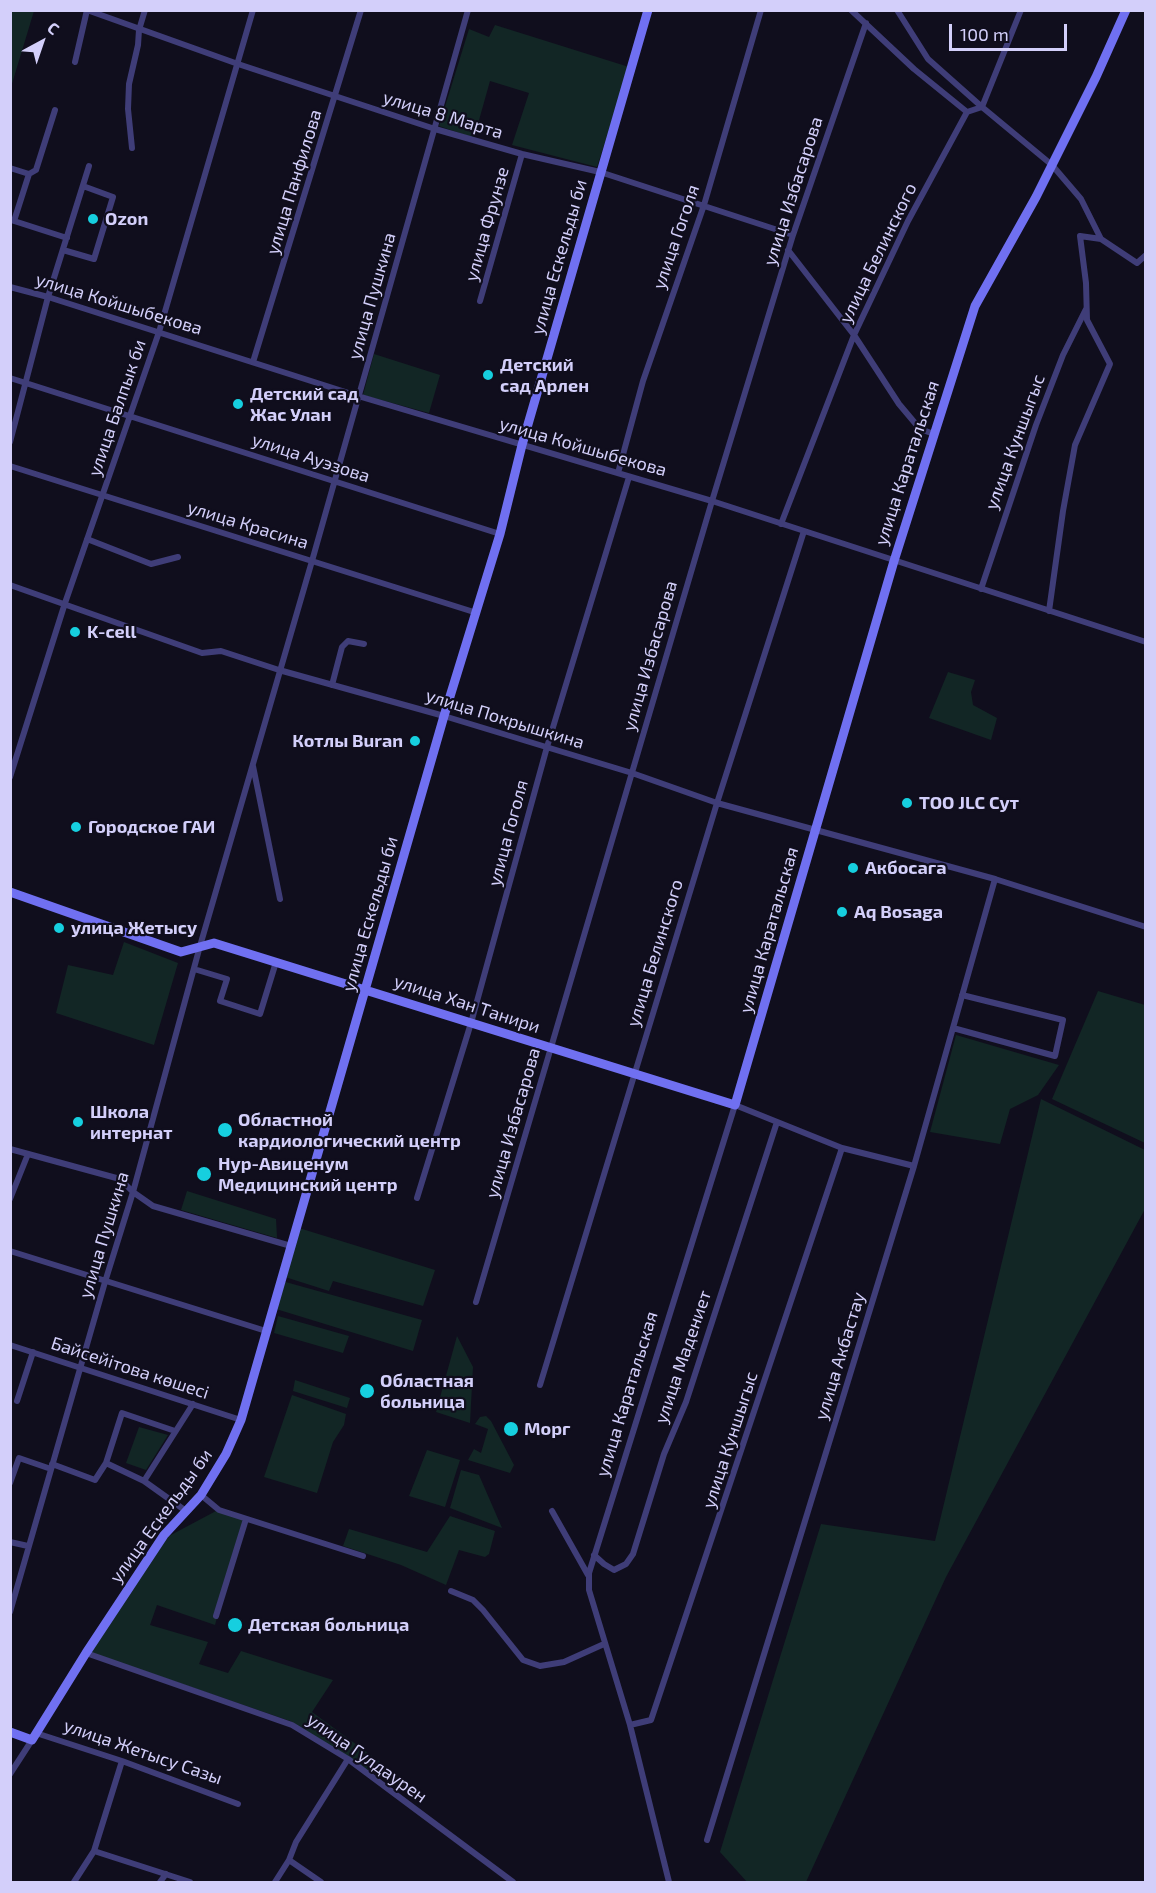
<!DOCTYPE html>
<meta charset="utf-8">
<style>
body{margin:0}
#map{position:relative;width:1156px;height:1893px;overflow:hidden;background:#100e1d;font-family:"Exo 2",sans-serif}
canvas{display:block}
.frame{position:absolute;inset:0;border:12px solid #d3cffa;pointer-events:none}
.north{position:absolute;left:12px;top:12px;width:60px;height:60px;-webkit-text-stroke:4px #100e1d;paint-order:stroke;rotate:40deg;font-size:16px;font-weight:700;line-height:24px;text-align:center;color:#d3cffa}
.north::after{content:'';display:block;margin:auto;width:21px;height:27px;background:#d3cffa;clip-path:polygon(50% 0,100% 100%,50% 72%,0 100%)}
.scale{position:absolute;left:949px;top:24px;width:118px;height:27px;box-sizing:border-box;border:3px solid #d3cffa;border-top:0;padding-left:8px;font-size:18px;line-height:21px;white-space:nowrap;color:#d3cffa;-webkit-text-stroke:4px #100e1d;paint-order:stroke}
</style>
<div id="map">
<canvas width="1156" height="1893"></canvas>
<div class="frame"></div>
<div class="north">С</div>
<div class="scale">100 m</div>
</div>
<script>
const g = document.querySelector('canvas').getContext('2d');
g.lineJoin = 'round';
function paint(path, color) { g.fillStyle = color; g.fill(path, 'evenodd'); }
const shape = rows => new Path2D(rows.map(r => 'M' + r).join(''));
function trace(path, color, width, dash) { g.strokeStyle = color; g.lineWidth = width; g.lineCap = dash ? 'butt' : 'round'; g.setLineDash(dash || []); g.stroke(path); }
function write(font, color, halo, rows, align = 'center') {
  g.font = font + ' "Exo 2",sans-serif'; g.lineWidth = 4.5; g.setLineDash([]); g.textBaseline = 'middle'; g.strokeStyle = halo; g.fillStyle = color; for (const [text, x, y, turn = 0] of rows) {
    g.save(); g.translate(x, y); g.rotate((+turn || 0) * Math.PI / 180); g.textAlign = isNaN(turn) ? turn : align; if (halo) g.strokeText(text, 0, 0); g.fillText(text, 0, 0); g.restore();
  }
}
paint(shape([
 [11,10,34,11,11,87,10,11],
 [495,25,629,67,597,167,512,145,529,93,490,81,474,138,439,126,469,29,489,37],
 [374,354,440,375,429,413,363,395],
 [948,672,975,680,971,692,973,705,997,718,991,740,929,718],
 [124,942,178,963,154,1045,56,1013,68,965,113,975],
 [1098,991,1145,1005,1145,1143,1052,1099],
 [956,1035,1059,1065,1038,1095,1010,1109,1000,1144,930,1132],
 [1041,1099,1145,1150,1145,1209,946,1577,806,1882,747,1882,720,1852,821,1524,935,1541],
 [187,1191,276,1219,277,1238,181,1210],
 [299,1228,435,1270,423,1306,333,1281,329,1291,285,1277],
 [282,1281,422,1320,413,1351,276,1309],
 [278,1316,349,1336,343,1353,274,1333],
 [457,1336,473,1367,470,1423,436,1412],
 [295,1380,350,1398,347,1408,293,1391],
 [292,1395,346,1414,344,1425,333,1442,317,1493,264,1477],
 [486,1416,491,1421,514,1465,510,1473,468,1460,474,1449,481,1453,488,1429,475,1424,480,1417],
 [139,1427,168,1435,146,1470,126,1463],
 [427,1450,460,1460,445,1507,409,1496],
 [461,1470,479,1475,502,1528,450,1508],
 [216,1511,243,1520,215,1625,157,1605,150,1625,208,1642,199,1664,228,1673,241,1651,333,1680,312,1712,383,1764,373,1773,290,1721,89,1652,144,1568,169,1536],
 [450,1516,495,1531,489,1554,485,1557,459,1550,446,1585,401,1565,343,1546,349,1529,427,1552]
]), '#122625');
trace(shape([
 [851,10,914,69,967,112],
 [897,10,928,59,982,107,1052,165,1081,199,1101,239],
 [75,62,87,10,238,64,435,129,522,154,600,172,793,235],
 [132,148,128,109,129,84,138,45,139,30,145,10],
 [10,168,29,174,14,221],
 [29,174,36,170,55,110],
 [11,220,67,238],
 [63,250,94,259,113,197,83,186],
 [788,250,854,335,899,404,920,429,934,434],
 [10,287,48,297,358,396,712,501,1146,642],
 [480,301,522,154],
 [253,362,361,10],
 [10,378,500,534],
 [10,442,48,297,89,166],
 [10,466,477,613],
 [618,473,643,381,704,205,761,10],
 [781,524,854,335,908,221,967,112,982,107,1021,10],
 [87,539,151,564,178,557],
 [10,585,202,653,221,651,279,670,444,716,632,773,717,803,995,879,1146,927],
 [981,589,1036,425,1063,355,1086,309],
 [1049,611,1063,511,1075,445,1110,364,1087,320,1086,283,1080,236,1101,239,1137,263,1146,255],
 [332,685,342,647,348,641,364,644],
 [253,766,280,899],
 [10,777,65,603,159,332,253,10],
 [194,969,227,979,220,1001,260,1014,276,962],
 [953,1028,1055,1056,1063,1020,962,995],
 [10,1149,120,1179,133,1192,153,1206,291,1246],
 [417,1198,471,1023,547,747,629,477],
 [10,1199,28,1154],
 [10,1251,266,1331],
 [476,1302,712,501,793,235,866,23],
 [10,1345,241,1420],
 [540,1385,717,803,804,531],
 [17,1401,33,1352],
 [52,1464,95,1480,106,1463],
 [144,1481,106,1463,122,1413,175,1431],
 [10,1483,19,1458,51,1469],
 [201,1495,219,1510,363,1556],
 [186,1511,144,1481,193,1404],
 [552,1511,588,1575],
 [10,1542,28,1546],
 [594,1555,604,1564,614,1570,626,1564,633,1554,664,1454,686,1402,777,1122],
 [451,1591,473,1600,483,1610,523,1660,540,1666,564,1662,604,1644],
 [10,1612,105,1282,133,1192,200,946,312,561,468,10],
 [216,1616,246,1519],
 [86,1653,292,1725,348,1759,513,1882],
 [630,1725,651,1720,842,1148],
 [36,1733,122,1761,238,1804],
 [10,1774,32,1740],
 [707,1840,914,1166,995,879],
 [94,1851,190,1882],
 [289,1860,321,1882],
 [74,1882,94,1851,122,1761],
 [160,1882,166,1874],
 [275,1882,289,1860,296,1842,348,1759],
 [669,1882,630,1725,589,1590,589,1573,735,1105,842,1148,914,1166]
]), '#3f3d78', 6);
trace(shape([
 [10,892,181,952,214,943,735,1105,894,561,975,306,1036,197,1096,77,1126,10],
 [10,1732,32,1740,86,1653,164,1535,201,1495,226,1454,241,1420,444,716,500,534,522,445,648,10]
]), '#7070f1', 9);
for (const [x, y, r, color] of [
 [93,219,6,"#16cfdf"],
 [488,375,6,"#16cfdf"],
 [238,404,6,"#16cfdf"],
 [75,632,6,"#16cfdf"],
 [415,741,6,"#16cfdf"],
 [907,803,6,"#16cfdf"],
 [76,827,6,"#16cfdf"],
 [853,868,6,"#16cfdf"],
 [842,912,6,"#16cfdf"],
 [59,928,6,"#16cfdf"],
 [78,1122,6,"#16cfdf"],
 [225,1130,8,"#16cfdf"],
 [204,1174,8,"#16cfdf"],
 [367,1391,8,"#16cfdf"],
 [511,1429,8,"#16cfdf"],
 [235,1625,8,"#16cfdf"]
]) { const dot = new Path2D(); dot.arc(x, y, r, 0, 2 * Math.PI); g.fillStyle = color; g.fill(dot); trace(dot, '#100e1d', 2); }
write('18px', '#d3cffa', '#100e1d', [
 ["улица 8 Марта",443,115,17],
 ["улица Панфилова",294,182,-73],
 ["улица Избасарова",793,191,-72],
 ["улица Фрунзе",487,224,-74],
 ["улица Гоголя",676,237,-71],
 ["улица Белинского",878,253,-64],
 ["улица Ескельды би",559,257,-74],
 ["улица Пушкина",372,296,-74],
 ["улица Койшыбекова",119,304,17],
 ["улица Балпык би",117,408,-71],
 ["улица Куншыгыс",1015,442,-70],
 ["улица Койшыбекова",583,447,16],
 ["улица Ауэзова",311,458,18],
 ["улица Каратальская",907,463,-72],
 ["улица Красина",248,525,17],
 ["улица Избасарова",650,656,-74],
 ["улица Покрышкина",505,719,17],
 ["улица Гоголя",508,833,-75],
 ["улица Ескельды би",370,914,-74],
 ["улица Каратальская",769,930,-74],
 ["улица Белинского",655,953,-73],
 ["улица Хан Танири",467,1004,18],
 ["улица Избасарова",513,1123,-74],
 ["улица Пушкина",104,1235,-73],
 ["улица Акбастау",840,1356,-73],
 ["улица Мадениет",683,1357,-71],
 ["Байсейітова көшесі",130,1368,18],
 ["улица Каратальская",627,1394,-73],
 ["улица Куншыгыс",730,1440,-72],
 ["улица Ескельды би",161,1516,-54],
 ["улица Жетысу Сазы",143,1752,19],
 ["улица Гулдаурен",367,1758,35]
]);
write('bold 18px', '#d3cffa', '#100e1d', [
 ["Ozon",105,219],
 ["Детский",500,365],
 ["сад Арлен",500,386],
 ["Детский сад",250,394],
 ["Жас Улан",250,415],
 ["K-cell",87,632],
 ["Котлы Buran",403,741,"right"],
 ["ТОО JLC Сут",919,803],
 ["Городское ГАИ",88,827],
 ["Акбосага",865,868],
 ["Aq Bosaga",854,912],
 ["улица Жетысу",71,928],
 ["Школа",90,1112],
 ["интернат",90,1133],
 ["Областной",238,1120],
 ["кардиологический центр",238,1141],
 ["Нур-Авиценум",218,1164],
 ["Медицинский центр",218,1185],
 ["Областная",380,1381],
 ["больница",380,1402],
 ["Морг",524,1429],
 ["Детская больница",248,1625]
], 'left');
</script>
